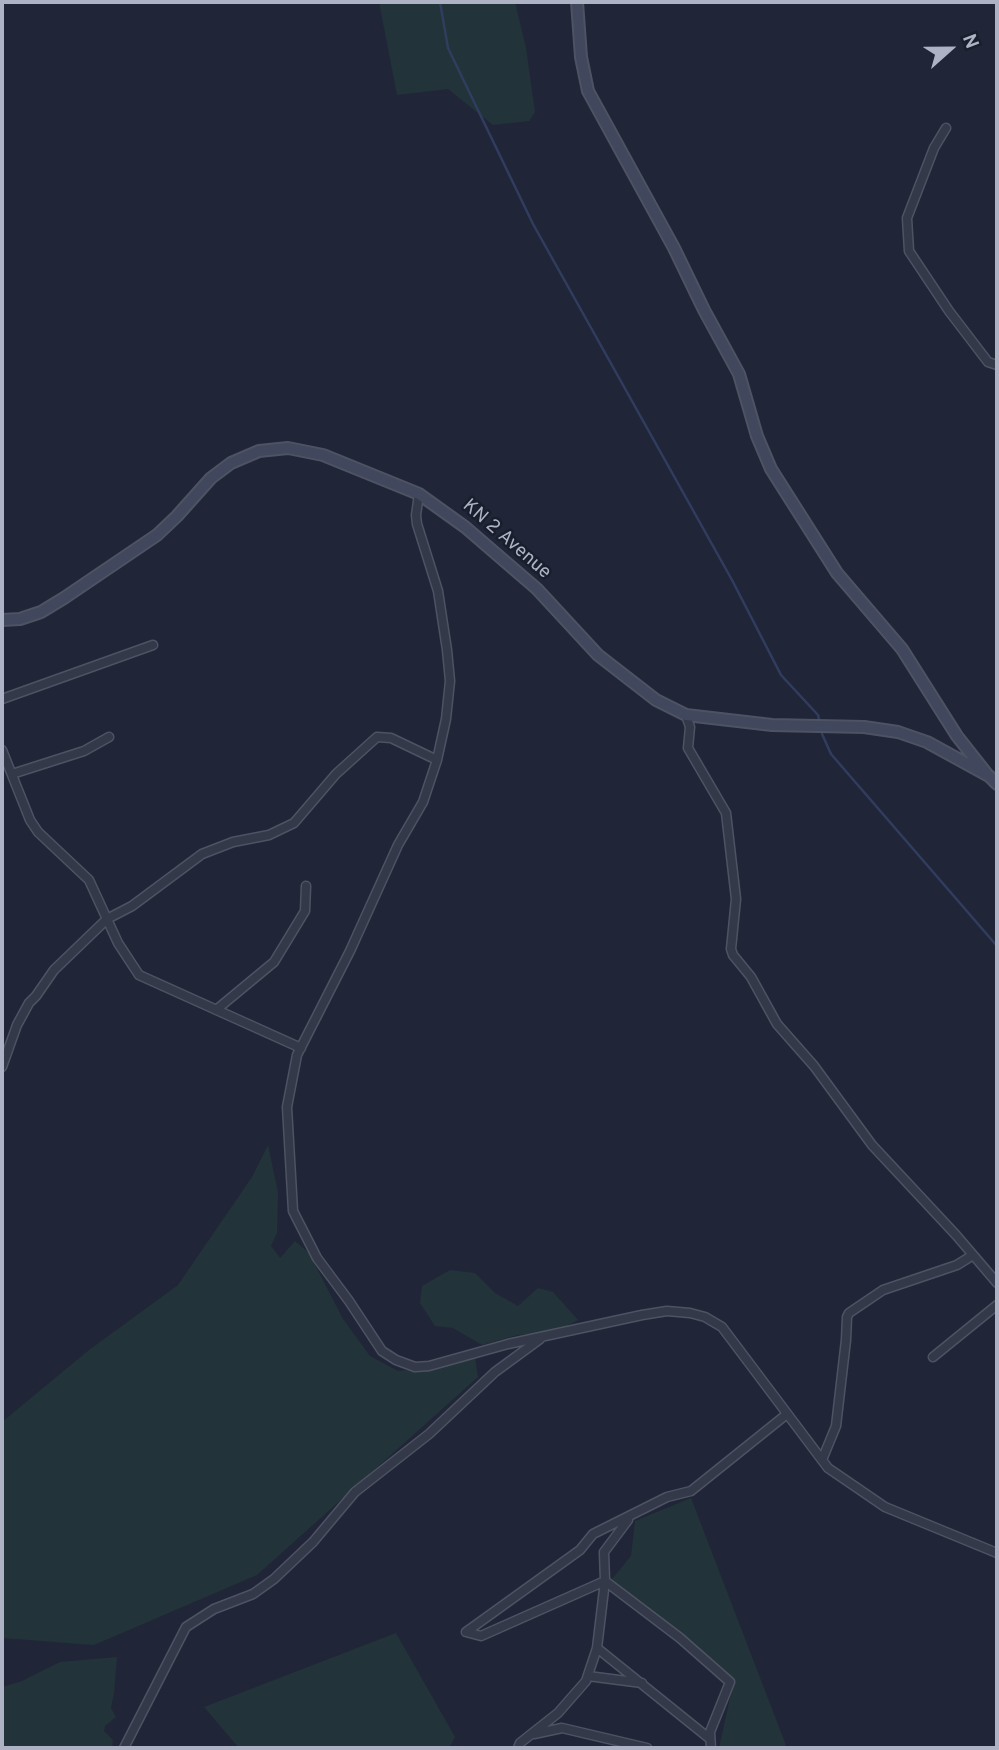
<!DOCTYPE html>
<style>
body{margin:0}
#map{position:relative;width:999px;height:1750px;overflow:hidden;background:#202638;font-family:Overpass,sans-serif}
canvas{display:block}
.frame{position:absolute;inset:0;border:4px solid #adb3c5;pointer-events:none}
.north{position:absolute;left:915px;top:14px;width:70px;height:70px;-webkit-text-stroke:5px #191e2d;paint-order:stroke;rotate:69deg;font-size:19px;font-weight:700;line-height:28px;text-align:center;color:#adb3c5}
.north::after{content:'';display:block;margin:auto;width:24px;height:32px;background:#adb3c5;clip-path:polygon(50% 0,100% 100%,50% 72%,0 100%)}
</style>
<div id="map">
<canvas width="999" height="1750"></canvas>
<div class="frame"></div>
<div class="north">N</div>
</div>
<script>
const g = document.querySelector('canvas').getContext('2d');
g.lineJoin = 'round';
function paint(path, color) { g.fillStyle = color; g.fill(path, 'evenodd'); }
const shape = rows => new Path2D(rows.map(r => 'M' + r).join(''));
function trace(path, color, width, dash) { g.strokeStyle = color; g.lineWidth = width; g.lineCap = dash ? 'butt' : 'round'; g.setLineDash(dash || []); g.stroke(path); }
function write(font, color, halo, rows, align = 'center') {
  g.font = font + ' Overpass,sans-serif'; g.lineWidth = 5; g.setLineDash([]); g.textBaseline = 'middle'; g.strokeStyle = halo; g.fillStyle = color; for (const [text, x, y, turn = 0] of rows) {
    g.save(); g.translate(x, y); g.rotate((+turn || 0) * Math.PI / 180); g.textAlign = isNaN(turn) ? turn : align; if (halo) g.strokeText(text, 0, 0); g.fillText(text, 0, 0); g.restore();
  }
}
paint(shape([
 [379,2,515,2,526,48,535,112,529,121,493,125,448,89,397,95],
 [268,1145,278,1192,277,1233,271,1246,280,1258,295,1241,309,1253,343,1319,370,1356,398,1371,441,1367,475,1358,478,1377,257,1575,94,1645,2,1638,2,1422,89,1350,178,1285,252,1177],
 [450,1270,475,1273,495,1293,518,1306,538,1288,553,1292,578,1320,557,1331,518,1335,482,1345,453,1328,435,1326,420,1303,422,1286],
 [691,1498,787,1748,719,1748,734,1680,612,1579,631,1556,635,1521],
 [396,1633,455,1737,449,1748,239,1748,204,1707],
 [117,1657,114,1693,111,1708,116,1717,105,1726,104,1731,113,1740,112,1748,2,1748,2,1687,22,1681,60,1662]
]), '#223339');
trace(shape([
 [440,2,448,48,533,224,732,580,781,675,818,715,819,719],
 [822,734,831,754,997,946]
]), '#313d5e', 2.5);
const street = shape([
 [946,128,934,148,907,218,909,251,949,311,988,362,997,365],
 [419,494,416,515,417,524,438,591,447,650,450,681,446,719,437,760,423,802,398,845,350,951,297,1055,287,1107,293,1211,317,1258,349,1301,382,1351,396,1360,415,1367,429,1366,508,1344,642,1315,667,1311,690,1313,705,1317,722,1327,828,1468,885,1507,997,1553],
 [2,699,153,645],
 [686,715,690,727,688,748,726,813,736,899,731,949,733,955,751,977,777,1024,814,1066,872,1145,956,1235,997,1283],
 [2,750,30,820,38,832,89,880,118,943,139,975,301,1048],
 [12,774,84,751,109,737],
 [216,1010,274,962,305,911,306,886],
 [2,1067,17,1025,29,1003,36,996,54,970,107,919,132,906,202,854,233,842,269,835,294,823,336,774,377,737,391,738,437,760],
 [933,1357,997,1305],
 [822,1460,836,1426,846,1340,847,1317,849,1313,883,1290,957,1265,973,1255],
 [597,1648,710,1739],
 [588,1676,642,1683],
 [534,1734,562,1728,647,1748],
 [124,1748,186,1627,214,1609,253,1594,274,1579,313,1542,355,1492,429,1434,495,1372,540,1339],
 [518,1748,520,1743,558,1713,586,1681,597,1648,605,1581,604,1552,628,1520],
 [711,1748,710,1732,730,1682,680,1638,605,1581,481,1636,466,1632,580,1550,593,1534,667,1497,691,1491,787,1414]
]);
const secondary = shape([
 [577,2,581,57,588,91,674,248,704,310,739,374,757,436,771,469,837,573,902,649,957,736,987,774],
 [2,620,20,619,41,612,64,598,157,535,177,516,211,478,231,463,259,451,288,448,323,455,419,494,465,527,537,589,598,655,656,700,686,715,772,725,864,727,898,732,927,742,989,776,997,784]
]);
trace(street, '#4e5363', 11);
trace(secondary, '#4e5363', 14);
trace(street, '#333949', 8);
trace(secondary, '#41475c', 10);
write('19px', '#adb3c5', '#191e2d', [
 ["KN 2 Avenue",506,540,41]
]);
</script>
